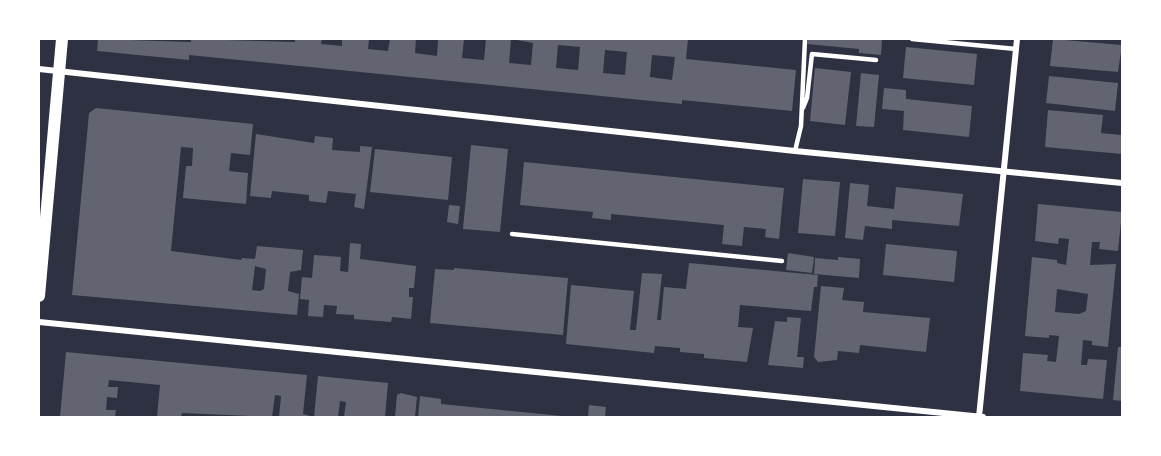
<!DOCTYPE html>
<style>
body{margin:0}
#map{position:relative;width:1161px;height:456px;overflow:hidden;background:#2d3142;font-family:"Source Sans 3",sans-serif}
canvas{display:block}
.frame{position:absolute;inset:0;border:40px solid #fff;pointer-events:none}
</style>
<div id="map">
<canvas width="1161" height="456"></canvas>
<div class="frame"></div>
</div>
<script>
const g = document.querySelector('canvas').getContext('2d');
g.lineJoin = 'round';
function paint(path, color) { g.fillStyle = color; g.fill(path, 'evenodd'); }
const shape = rows => new Path2D(rows.map(r => 'M' + r).join(''));
function trace(path, color, width, dash) { g.strokeStyle = color; g.lineWidth = width; g.lineCap = dash ? 'butt' : 'round'; g.setLineDash(dash || []); g.stroke(path); }
paint(shape([
 [98,39,191,42,191,39,295,42,295,39,322,39,321,44,342,46,342,39,369,39,368,49,388,51,390,39,416,39,415,53,437,56,438,39,464,39,462,58,484,60,486,39,511,39,509,63,531,65,533,43,511,39,688,39,686,59,796,70,792,111,682,100,682,104,189,55,189,60,97,51],
 [558,45,580,47,578,70,556,68],
 [605,50,627,52,625,75,603,73],
 [652,55,675,57,672,80,650,77],
 [808,39,882,39,881,55,859,53,859,49,807,44],
 [1053,39,1122,45,1118,72,1050,66],
 [906,47,977,54,974,85,903,78],
 [815,68,851,72,845,125,810,121],
 [861,73,879,75,874,127,856,126],
 [1049,76,1118,83,1115,111,1046,103],
 [884,88,906,90,906,99,972,106,969,137,903,130,904,111,882,109],
 [96,108,253,124,250,155,231,153,229,171,248,173,246,204,183,198,186,166,192,166,193,148,181,147,171,251,241,260,242,258,255,259,257,246,303,250,301,270,290,272,288,291,299,294,297,315,72,295,89,113],
 [255,266,266,269,264,289,260,291,252,290],
 [1048,110,1103,115,1101,133,1122,135,1122,154,1045,147],
 [256,134,314,143,315,136,333,138,332,150,360,152,360,146,372,147,364,209,354,207,356,194,328,191,326,203,309,201,309,195,272,191,271,198,250,196],
 [471,145,508,149,500,232,463,229],
 [375,149,452,157,448,200,370,192],
 [524,162,784,188,779,239,765,237,766,229,744,227,742,246,722,244,724,225,611,214,611,220,592,218,593,212,520,205],
 [803,179,840,182,835,236,798,233],
 [850,183,869,185,867,206,894,209,896,187,963,194,959,226,892,220,892,229,865,226,863,240,845,238],
 [1038,204,1122,212,1118,251,1099,249,1100,242,1092,242,1090,265,1116,264,1108,347,1092,345,1092,341,1083,340,1081,365,1087,365,1088,359,1107,360,1103,399,1020,391,1023,353,1048,355,1047,361,1056,362,1059,336,1049,335,1049,338,1025,336,1032,257,1057,260,1057,263,1066,265,1069,239,1059,238,1058,244,1035,241],
 [1057,289,1088,294,1086,311,1079,314,1055,312],
 [449,205,460,206,458,224,447,222],
 [350,243,361,244,360,259,416,266,414,288,409,288,409,297,413,297,411,319,392,317,391,322,354,319,354,315,336,314,337,306,324,305,323,317,308,316,309,300,300,299,302,277,312,278,314,255,341,257,340,271,348,272],
 [886,244,957,251,954,282,883,275],
 [788,253,814,257,812,273,786,270],
 [838,257,860,259,859,278,814,274,815,258,838,260],
 [689,263,818,275,817,287,814,287,811,311,740,305,738,327,753,328,747,362,704,358,704,354,680,352,680,348,655,346,654,353,566,344,571,285,634,291,630,330,636,330,642,273,662,274,657,320,661,320,664,287,686,289],
 [454,268,568,278,563,335,430,323,435,269,454,270],
 [821,286,844,288,842,300,864,302,863,312,930,318,926,352,860,345,859,353,838,351,837,360,818,362,814,357],
 [787,317,801,318,797,357,804,357,803,368,768,365,775,321,787,322],
 [1118,347,1122,347,1122,401,1113,400],
 [66,352,307,375,303,414,314,417,279,417,281,396,275,395,272,417,182,413,181,417,157,417,160,385,109,380,108,387,118,387,117,398,107,397,106,410,116,410,115,417,60,417],
 [318,376,388,383,385,417,344,417,346,402,340,401,338,417,314,417],
 [401,393,417,397,415,417,395,417,397,395],
 [420,396,441,399,441,404,572,417,418,417],
 [589,405,606,407,605,417,588,417]
]), '#626471');
trace(shape([
 [912,39,1016,49],
 [803,108,807,98,812,54,876,60],
 [795,151,801,126,805,39],
 [512,234,782,261]
]), '#fff', 4.5);
trace(shape([
 [39,69,795,151,1122,183],
 [39,322,983,417],
 [979,417,1017,39]
]), '#fff', 6);
trace(shape([
 [39,296,62,39]
]), '#fff', 12);
</script>
